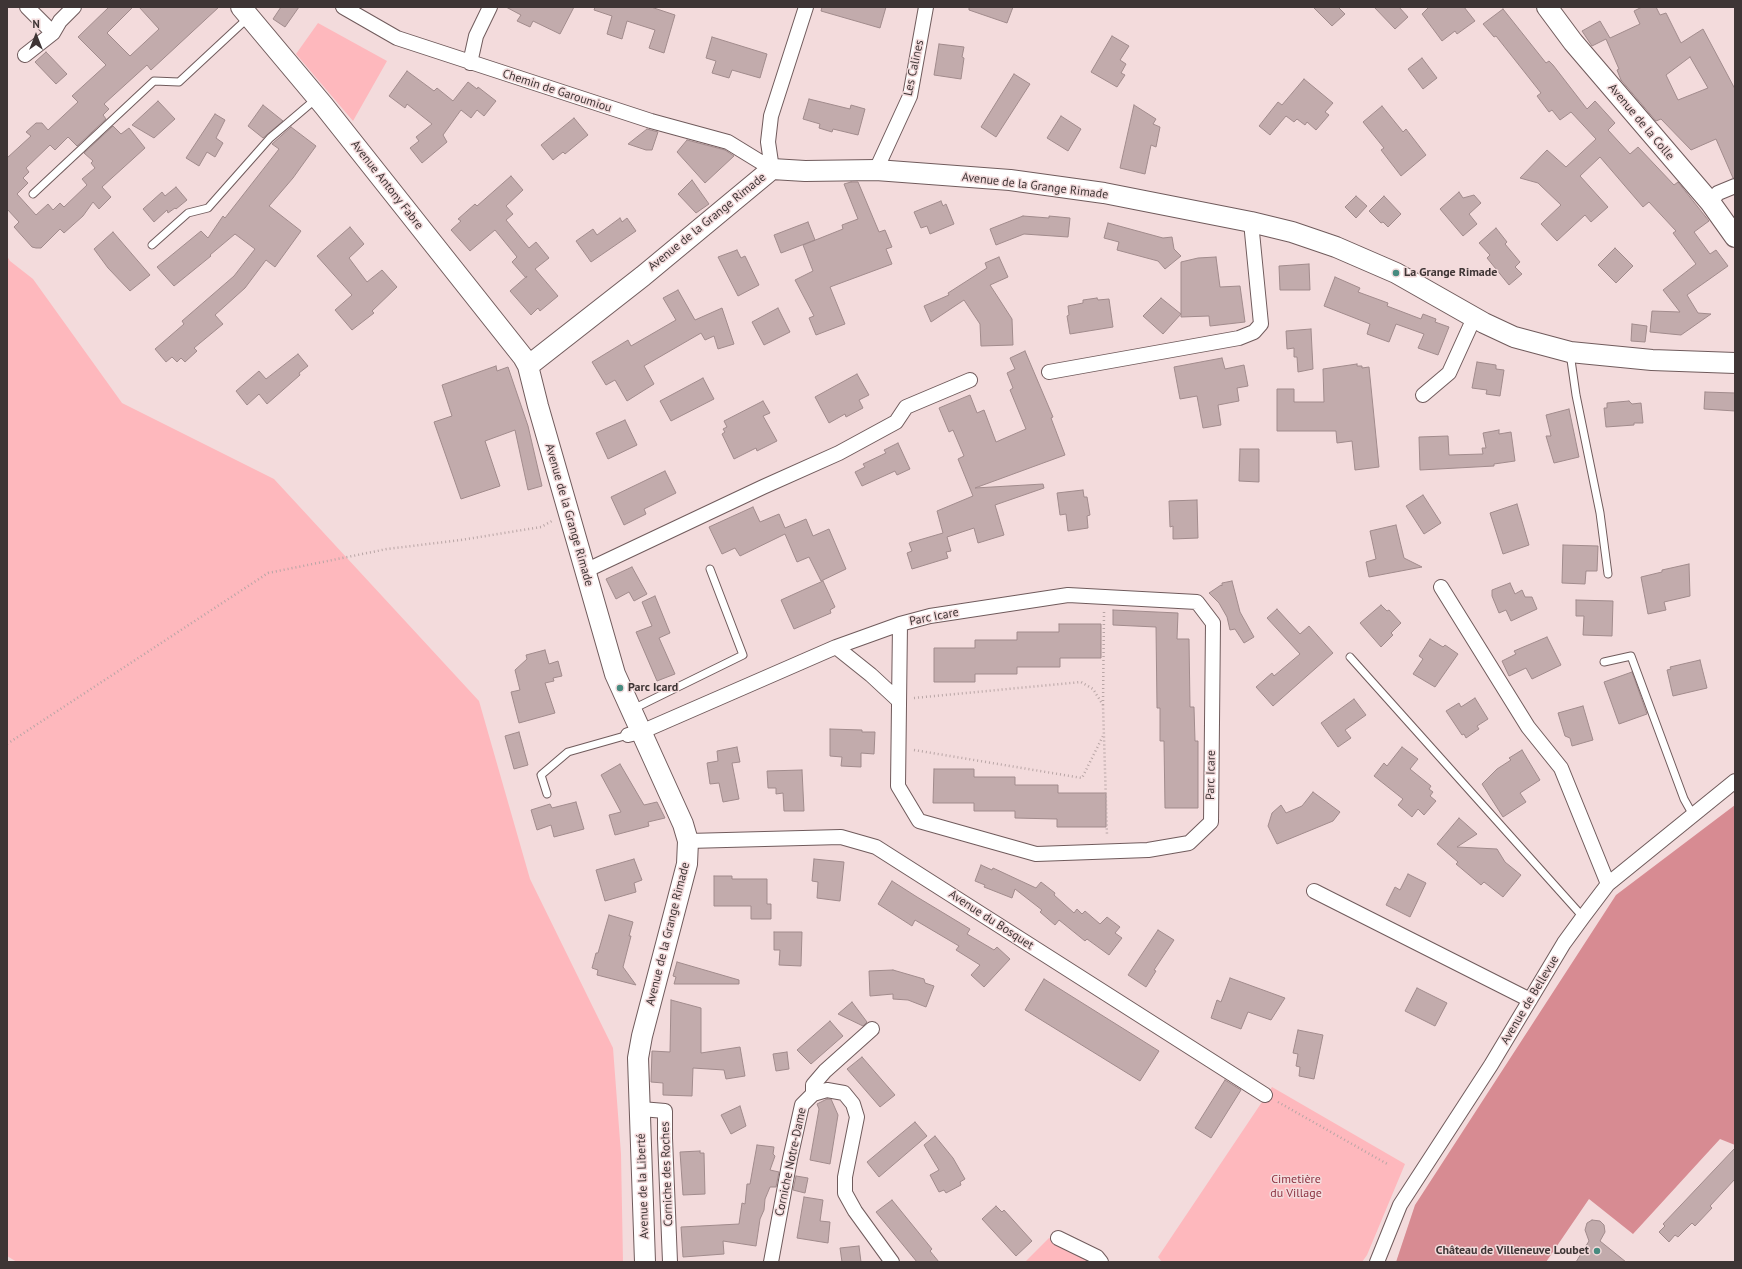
<!DOCTYPE html>
<meta charset="utf-8">
<style>
body{margin:0}
#map{position:relative;width:1742px;height:1269px;overflow:hidden;background:#f3dbdc;font-family:"PT Sans",sans-serif}
canvas{display:block}
.frame{position:absolute;inset:0;border:8px solid #3e3535;pointer-events:none}
.north{position:absolute;left:16px;top:16px;width:40px;height:40px;-webkit-text-stroke:3px #f3dbdc;paint-order:stroke;rotate:0deg;font-size:11px;font-weight:700;line-height:16px;text-align:center;color:#3e3535}
.north::after{content:'';display:block;margin:auto;width:14px;height:18px;background:#3e3535;clip-path:polygon(50% 0,100% 100%,50% 72%,0 100%)}
</style>
<div id="map">
<canvas width="1742" height="1269"></canvas>
<div class="frame"></div>
<div class="north">N</div>
</div>
<script>
const g = document.querySelector('canvas').getContext('2d');
g.lineJoin = 'round';
function paint(path, color) { g.fillStyle = color; g.fill(path, 'evenodd'); }
const shape = rows => new Path2D(rows.map(r => 'M' + r).join(''));
function trace(path, color, width, dash) { g.strokeStyle = color; g.lineWidth = width; g.lineCap = dash ? 'butt' : 'round'; g.setLineDash(dash || []); g.stroke(path); }
function write(font, color, halo, rows, align = 'center') {
  g.font = font + ' "PT Sans",sans-serif'; g.lineWidth = 3; g.setLineDash([]); g.textBaseline = 'middle'; g.strokeStyle = halo; g.fillStyle = color; for (const [text, x, y, turn = 0] of rows) {
    g.save(); g.translate(x, y); g.rotate((+turn || 0) * Math.PI / 180); g.textAlign = isNaN(turn) ? turn : align; if (halo) g.strokeText(text, 0, 0); g.fillText(text, 0, 0); g.restore();
  }
}
paint(shape([
 [318,23,387,61,353,121,296,54],
 [7,256,10,261,33,279,122,403,274,479,479,701,530,879,613,1048,621,1154,623,1262,17,1262,7,1256],
 [1272,1087,1405,1164,1367,1255,1362,1262,1162,1262,1158,1257],
 [1049,1238,1089,1257,1093,1262,1025,1262]
]), '#feb8bd');
paint(shape([
 [1735,805,1735,1145,1720,1139,1633,1234,1589,1199,1546,1262,1396,1262,1415,1205,1616,895]
]), '#d78b92');
const building = shape([
 [109,7,133,7,107,33,130,56,159,29,139,7,219,7,151,70,147,65,104,104,109,109,103,115,106,119,77,146,68,137,55,150,50,145,26,168,29,172,23,178,28,183,17,194,36,215,48,204,53,210,60,203,64,207,87,185,82,179,95,168,91,163,93,161,84,153,113,126,121,134,129,128,145,148,102,187,111,197,99,209,93,202,83,216,64,233,60,229,41,248,36,248,32,247,14,227,19,222,7,209,7,158,31,136,26,132,36,123,42,123,48,130,78,102,72,96,106,65,78,37,109,7],
 [281,7,299,7,285,27,273,19,281,7],
 [506,7,574,7,560,34,533,21,530,27,517,21,521,15,506,7],
 [595,7,651,7,675,15,664,53,649,48,655,30,627,21,622,39,607,34,612,16,594,10,595,7],
 [822,7,886,7,880,28,821,11,822,7],
 [969,7,1013,7,1007,23,969,10,969,7],
 [1313,7,1338,7,1345,14,1332,26,1313,7],
 [1374,7,1399,7,1408,17,1395,29,1374,7],
 [1429,7,1464,7,1475,21,1457,34,1455,31,1442,41,1422,14,1429,7],
 [1642,7,1656,7,1660,15,1666,13,1681,43,1703,29,1735,89,1735,178,1733,178,1716,139,1691,150,1661,119,1656,121,1621,80,1617,70,1619,69,1606,39,1592,46,1582,31,1600,21,1610,38,1640,24,1634,11,1642,7],
 [1690,57,1708,88,1678,100,1666,75,1690,57],
 [1503,9,1546,63,1549,61,1553,65,1587,109,1595,101,1615,123,1608,130,1630,154,1638,147,1674,185,1678,182,1709,221,1694,232,1710,254,1716,250,1728,266,1687,295,1698,313,1711,314,1681,335,1650,332,1652,311,1680,312,1663,290,1696,264,1673,233,1676,231,1649,202,1643,207,1600,157,1580,176,1608,207,1591,222,1585,215,1557,241,1541,224,1561,205,1538,183,1520,178,1547,150,1566,167,1596,139,1571,112,1560,120,1552,110,1549,112,1537,96,1541,93,1496,36,1494,37,1483,24,1503,9],
 [1112,36,1129,46,1120,60,1126,64,1121,73,1125,75,1117,87,1091,72,1112,36],
 [712,37,767,54,760,78,732,70,729,78,712,73,716,61,706,58,712,37],
 [939,44,964,47,962,57,964,58,961,79,934,75,939,44],
 [46,52,67,74,56,84,35,62,46,52],
 [1422,58,1437,78,1423,89,1408,69,1422,58],
 [407,71,434,91,437,88,453,101,468,82,477,89,478,87,496,101,484,116,477,110,471,118,461,110,443,135,447,142,422,163,410,148,419,141,416,137,432,124,407,104,405,108,389,96,407,71],
 [1014,74,1030,84,996,137,981,127,1014,74],
 [1304,79,1333,103,1325,112,1329,115,1316,130,1307,122,1305,125,1297,119,1294,122,1286,116,1270,135,1259,126,1278,102,1282,105,1304,79],
 [809,99,850,109,851,105,865,109,858,135,833,129,832,132,819,128,820,124,803,119,809,99],
 [158,101,175,119,154,138,132,125,158,101],
 [263,105,283,121,263,138,248,126,263,105],
 [1134,105,1156,119,1153,124,1160,127,1156,147,1151,145,1145,174,1120,168,1134,105],
 [1382,106,1403,132,1406,129,1426,155,1401,176,1381,150,1384,148,1363,122,1382,106],
 [215,114,225,120,216,138,223,143,215,157,207,152,199,166,186,158,215,114],
 [1061,116,1081,129,1068,151,1047,138,1061,116],
 [574,118,588,135,565,154,563,152,553,160,541,145,574,118],
 [291,127,316,146,293,178,269,206,301,231,275,267,266,260,245,288,215,315,223,324,194,348,197,351,185,362,181,358,177,362,172,357,166,362,155,349,184,324,182,321,234,276,255,249,235,234,210,255,211,256,174,286,157,267,201,231,208,238,223,216,225,218,279,149,272,144,291,127],
 [647,129,658,132,652,150,646,150,628,144,647,129],
 [687,140,725,150,734,156,705,183,677,152,687,140],
 [511,176,523,190,506,206,513,214,506,220,529,248,536,242,549,258,535,269,558,296,540,311,538,308,531,315,510,291,527,276,526,278,512,262,517,257,495,230,470,251,451,230,461,221,458,219,475,204,477,206,511,176],
 [692,180,709,204,696,213,678,194,692,180],
 [851,182,858,182,879,232,885,230,892,247,886,249,892,264,830,287,845,324,816,335,809,318,814,316,795,280,813,271,803,245,843,229,842,225,858,219,844,184,851,182],
 [176,187,187,200,176,209,175,208,168,213,167,210,154,222,143,209,162,192,165,196,176,187],
 [1459,192,1463,198,1474,195,1481,203,1469,214,1477,224,1463,236,1440,209,1459,192],
 [1356,196,1367,206,1356,218,1345,207,1356,196],
 [1384,196,1401,214,1388,227,1383,222,1381,223,1369,211,1384,196],
 [941,201,943,206,946,204,954,224,930,234,927,226,921,228,914,212,941,201],
 [1023,216,1049,218,1049,216,1070,218,1068,237,1024,234,996,245,990,229,1023,216],
 [620,218,622,222,627,218,636,231,591,262,576,241,593,229,597,235,620,218],
 [808,222,815,240,781,253,774,235,808,222],
 [1108,223,1163,238,1172,237,1174,249,1181,256,1165,269,1158,261,1117,250,1119,242,1104,238,1108,223],
 [350,227,364,244,349,258,367,282,382,270,397,287,372,311,374,313,352,330,335,310,352,295,317,256,350,227],
 [1496,228,1507,242,1505,244,1520,262,1515,267,1522,274,1509,285,1487,258,1490,255,1479,243,1496,228],
 [113,232,150,275,130,291,108,268,94,249,113,232],
 [1615,248,1633,266,1616,283,1598,265,1615,248],
 [737,250,741,258,745,256,759,285,738,296,718,257,737,250],
 [999,257,1008,277,990,285,1012,319,1013,345,981,346,980,324,964,300,931,322,924,306,949,295,948,293,987,268,985,263,999,257],
 [1216,257,1220,287,1240,286,1245,322,1210,326,1209,316,1181,317,1181,262,1198,258,1216,257],
 [1309,264,1310,290,1280,290,1279,266,1309,264],
 [1335,277,1360,288,1358,292,1388,303,1387,306,1421,319,1423,314,1436,319,1435,322,1449,327,1438,355,1418,348,1424,334,1396,324,1389,342,1367,334,1370,324,1324,306,1335,277],
 [678,290,695,320,722,308,734,344,718,349,714,336,705,340,701,333,644,366,654,384,627,401,615,380,606,385,592,362,628,340,631,346,676,320,663,298,678,290],
 [1097,298,1098,300,1109,299,1113,327,1070,334,1067,316,1069,315,1068,306,1083,303,1083,300,1097,298],
 [1161,298,1181,314,1163,334,1143,316,1161,298],
 [778,308,790,332,764,345,752,322,778,308],
 [1632,324,1647,326,1645,342,1631,341,1632,324],
 [1311,329,1313,369,1298,372,1297,357,1294,357,1294,348,1287,349,1286,331,1311,329],
 [1025,351,1053,417,1051,418,1065,455,975,488,1043,484,1044,488,995,505,1004,535,978,543,974,528,947,537,951,551,946,552,948,558,912,569,907,553,912,551,909,543,943,533,937,511,973,496,958,459,964,456,953,430,949,432,939,408,970,395,977,413,984,410,996,442,1026,429,1010,390,1013,388,1007,373,1015,369,1010,358,1025,351],
 [298,354,308,366,299,373,300,375,267,404,259,394,247,405,236,391,259,371,266,379,298,354],
 [1222,358,1225,369,1244,365,1248,386,1237,388,1239,401,1218,405,1221,425,1203,428,1197,396,1180,399,1174,367,1222,358],
 [1477,362,1496,365,1496,369,1504,370,1500,396,1486,394,1487,390,1472,388,1477,362],
 [1357,364,1357,366,1362,366,1362,368,1369,367,1379,467,1355,470,1352,441,1337,443,1336,431,1277,431,1277,389,1294,389,1294,402,1324,402,1323,369,1357,364],
 [496,366,497,371,508,367,528,426,542,486,528,490,515,430,485,441,500,486,461,499,434,422,452,416,442,385,496,366],
 [857,374,869,395,859,400,863,408,846,417,845,414,829,423,815,397,857,374],
 [703,378,714,399,671,421,660,401,703,378],
 [1705,392,1735,393,1735,411,1704,409,1705,392],
 [763,401,770,413,763,416,777,441,757,451,756,448,734,459,722,434,725,432,723,429,727,427,724,421,763,401],
 [1629,401,1632,404,1641,403,1643,423,1634,423,1634,425,1606,427,1604,408,1607,408,1607,403,1629,401],
 [1569,409,1579,457,1554,463,1546,436,1551,436,1546,415,1569,409],
 [625,420,637,445,608,459,596,433,625,420],
 [1499,430,1499,434,1511,432,1515,461,1494,464,1494,466,1420,470,1419,437,1448,436,1449,455,1483,454,1482,448,1486,448,1483,433,1499,430],
 [898,443,910,469,897,475,895,471,862,486,855,472,865,467,863,464,886,453,884,450,898,443],
 [1240,449,1259,449,1259,482,1239,481,1240,449],
 [665,471,676,493,644,509,646,514,624,525,611,497,665,471],
 [1083,490,1084,497,1087,497,1090,515,1087,516,1088,528,1068,531,1066,514,1060,515,1057,493,1083,490],
 [1423,495,1441,523,1424,534,1406,506,1423,495],
 [1197,500,1198,538,1173,539,1173,526,1170,527,1169,501,1197,500],
 [1517,504,1529,545,1503,554,1490,513,1517,504],
 [753,507,760,522,779,514,785,528,806,519,813,536,829,529,846,569,821,581,809,557,797,562,785,534,740,556,735,548,722,554,709,527,753,507],
 [1396,525,1404,558,1422,567,1369,577,1366,562,1376,559,1370,531,1396,525],
 [1563,545,1598,546,1597,571,1586,571,1585,584,1562,583,1563,545],
 [1689,564,1690,596,1664,602,1666,610,1648,614,1641,577,1662,572,1662,570,1689,564],
 [632,567,647,594,634,601,629,592,616,599,606,579,632,567],
 [823,581,835,607,830,610,831,613,794,629,781,600,823,581],
 [1232,581,1240,612,1254,637,1244,643,1235,629,1230,630,1227,617,1219,603,1209,593,1221,585,1222,586,1222,583,1232,581],
 [1510,583,1515,594,1522,590,1525,597,1532,597,1537,609,1511,621,1506,610,1499,613,1492,596,1492,590,1510,583],
 [655,596,670,633,659,638,675,674,657,681,636,632,652,626,642,602,655,596],
 [1576,600,1613,601,1612,636,1583,635,1584,616,1576,616,1576,600],
 [1381,605,1387,611,1389,610,1401,623,1391,633,1393,635,1381,647,1360,623,1381,605],
 [1277,609,1300,634,1309,626,1333,653,1273,706,1256,687,1272,673,1274,676,1300,654,1267,618,1277,609],
 [1113,610,1178,613,1177,639,1189,639,1190,707,1194,707,1195,741,1198,741,1198,808,1165,808,1164,741,1160,741,1160,708,1157,708,1156,627,1113,625,1113,610],
 [1059,624,1101,624,1101,658,1060,658,1060,667,1017,667,1017,674,975,674,975,682,934,682,934,648,975,648,975,640,1017,640,1017,632,1059,632,1059,624],
 [1547,637,1561,665,1532,679,1526,668,1509,676,1502,661,1516,654,1514,651,1547,637],
 [1430,639,1443,647,1445,645,1458,654,1435,687,1413,674,1423,659,1419,656,1430,639],
 [545,650,549,664,558,661,562,676,553,678,554,681,545,683,555,713,519,723,511,692,520,690,515,670,527,659,526,655,545,650],
 [1700,660,1707,688,1673,696,1667,670,1671,669,1670,667,1700,660],
 [1632,672,1647,714,1619,724,1604,682,1632,672],
 [1475,698,1488,719,1477,726,1479,729,1466,738,1464,734,1462,735,1446,711,1459,703,1461,707,1475,698],
 [1354,699,1366,715,1345,730,1351,738,1338,747,1321,723,1354,699],
 [1583,706,1593,740,1572,746,1570,738,1565,736,1558,713,1583,706],
 [830,729,862,730,862,732,875,732,874,754,861,753,861,767,841,766,842,757,830,756,830,729],
 [519,732,528,765,514,769,505,736,519,732],
 [737,747,740,762,732,763,739,799,723,802,719,783,710,784,707,763,718,761,717,751,737,747],
 [1402,747,1418,759,1410,769,1431,786,1429,789,1433,792,1430,796,1436,801,1424,815,1418,809,1412,817,1398,805,1403,799,1374,776,1384,763,1387,766,1402,747],
 [1522,750,1540,780,1520,793,1526,802,1503,817,1482,784,1497,769,1511,760,1509,758,1522,750],
 [620,764,644,805,657,802,665,818,648,822,649,826,615,835,609,815,621,812,601,775,620,764],
 [934,769,974,769,974,777,1015,777,1015,785,1058,785,1058,793,1106,793,1106,827,1057,827,1057,819,1015,818,1015,811,974,811,974,803,933,803,934,769],
 [802,770,804,811,784,811,783,793,776,794,776,788,768,788,767,771,802,770],
 [1313,792,1340,812,1333,821,1277,844,1268,826,1272,813,1281,805,1286,813,1302,806,1313,792],
 [576,802,584,829,554,837,551,825,537,830,531,810,550,804,552,808,576,802],
 [1459,818,1477,834,1457,847,1497,849,1505,862,1521,875,1503,897,1484,882,1481,885,1456,864,1458,862,1437,844,1459,818],
 [634,859,642,880,634,883,636,892,605,901,596,870,634,859],
 [814,859,844,862,840,901,817,898,818,882,812,881,814,859],
 [981,865,992,870,993,868,1036,888,1041,882,1055,893,1054,895,1074,913,1077,909,1082,914,1085,911,1100,924,1107,917,1120,927,1115,933,1122,938,1109,955,1087,939,1085,941,1059,920,1055,925,1040,912,1042,910,1015,889,1012,898,984,887,985,885,975,881,981,865],
 [1408,874,1426,883,1410,917,1386,905,1395,887,1400,890,1408,874],
 [714,876,732,876,732,879,767,879,767,904,771,904,771,919,751,919,751,906,714,906,714,876],
 [892,881,917,897,970,929,967,934,994,950,997,947,1010,959,984,987,971,975,980,965,956,950,959,946,915,920,912,926,878,904,892,881],
 [609,915,633,922,629,936,631,936,623,967,636,985,597,975,598,970,592,968,596,953,598,953,609,915],
 [1158,930,1174,940,1154,970,1156,971,1146,987,1128,975,1158,930],
 [774,932,802,932,801,966,779,965,780,950,774,950,774,932],
 [677,962,739,980,739,984,674,984,676,977,673,976,677,962],
 [893,970,924,979,925,983,934,986,926,1007,908,1000,893,999,893,994,870,996,869,971,893,970],
 [1230,978,1285,998,1271,1020,1248,1012,1241,1029,1211,1018,1217,1000,1221,1002,1230,978],
 [1044,979,1159,1051,1140,1081,1025,1010,1044,979],
 [1417,988,1447,1003,1435,1026,1405,1011,1417,988],
 [671,1000,701,1008,701,1053,740,1047,745,1076,726,1079,724,1070,693,1068,692,1096,663,1095,663,1083,651,1082,652,1051,670,1052,671,1000],
 [852,1002,867,1022,863,1026,838,1014,852,1002],
 [830,1021,843,1036,811,1064,797,1050,830,1021],
 [1298,1030,1323,1035,1314,1079,1299,1076,1300,1067,1296,1066,1298,1054,1293,1053,1298,1030],
 [787,1052,789,1069,776,1071,773,1054,787,1052],
 [862,1057,895,1095,880,1107,847,1069,862,1057],
 [1225,1080,1241,1090,1211,1138,1195,1128,1225,1080],
 [827,1099,831,1099,838,1115,830,1164,810,1160,819,1109,817,1104,827,1099],
 [740,1106,746,1126,731,1134,721,1115,740,1106],
 [915,1122,927,1136,879,1177,867,1162,915,1122],
 [935,1136,953,1158,965,1179,960,1182,961,1185,946,1193,944,1190,939,1192,930,1175,939,1170,924,1145,935,1136],
 [757,1145,774,1147,773,1154,775,1156,770,1170,779,1172,776,1187,770,1187,765,1199,764,1210,760,1219,756,1246,723,1241,724,1254,683,1257,681,1227,739,1224,742,1203,745,1204,747,1184,750,1184,757,1145],
 [1735,1148,1735,1179,1710,1206,1712,1208,1695,1226,1692,1223,1678,1237,1675,1235,1669,1242,1659,1232,1665,1226,1663,1224,1735,1148],
 [700,1151,700,1153,704,1153,705,1194,683,1195,680,1152,700,1151],
 [796,1176,808,1178,805,1193,793,1190,796,1176],
 [804,1197,823,1200,820,1221,830,1222,828,1243,797,1238,804,1197],
 [892,1200,932,1249,930,1251,939,1262,917,1262,876,1212,892,1200],
 [996,1206,1002,1212,1004,1210,1032,1241,1016,1256,982,1219,996,1206],
 [1592,1220,1600,1221,1604,1225,1605,1232,1600,1241,1626,1262,1576,1262,1589,1241,1585,1230,1587,1223,1592,1220],
 [859,1246,861,1262,842,1262,840,1248,859,1246]
]);
paint(building, '#c2abac');
trace(building, '#a18b8c', 1);
const lane = shape([
 [33,194,154,81,179,82,249,17],
 [152,245,188,213,208,208,270,138,317,98],
 [1570,353,1576,395,1600,513,1608,574],
 [1350,657,1583,917],
 [1604,662,1631,656,1684,799,1693,815],
 [633,709,743,655,710,569],
 [547,794,541,775,568,752,628,735]
]);
const street = shape([
 [27,7,53,33,60,21,74,7],
 [343,7,397,38,651,121,728,142,772,169],
 [25,55,53,33],
 [470,63,476,36,490,7],
 [772,169,768,142,771,116,806,7],
 [876,170,910,96,926,7],
 [1710,202,1718,193,1735,186],
 [1049,372,1239,338,1254,332,1261,324,1251,222],
 [1423,395,1449,373,1474,318],
 [585,571,763,487,839,453,896,422,906,407,970,380],
 [1441,587,1528,727,1561,768,1608,884],
 [836,647,871,675,898,700],
 [628,735,641,732,836,647,900,624,930,616,1068,595,1197,602,1213,623,1211,822,1189,843,1148,850,1036,854,919,821,898,786,900,624],
 [688,841,841,837,876,847,1265,1095],
 [1314,891,1530,1000],
 [813,1094,813,1085,825,1071,872,1029],
 [641,1109,665,1111,665,1138,670,1262],
 [1058,1238,1097,1257,1101,1262],
 [771,1262,790,1159,802,1105,813,1094,827,1090,844,1093,853,1104,857,1117,845,1177,845,1193,855,1211,892,1262],
 [1377,1262,1400,1205,1491,1065,1564,943,1583,917,1608,884,1735,781]
]);
const secondary = shape([
 [241,7,324,106,523,357,528,366,538,406,615,674,683,824,688,841,687,864,642,1036,638,1058,645,1262],
 [1547,7,1573,42,1710,202,1735,237],
 [528,366,643,276,772,169,805,171,876,170,1010,180,1104,193,1251,222,1292,232,1336,247,1396,273,1484,323,1514,337,1570,352,1652,360,1735,363]
]);
trace(lane, '#705b5c', 9);
trace(street, '#705b5c', 16);
trace(secondary, '#705b5c', 22);
trace(shape([
 [914,698,1081,682,1093,689,1103,705,1107,835],
 [1103,705,1104,612],
 [7,744,268,573,387,549,461,540,541,527,552,521],
 [914,750,1082,778,1104,734],
 [1278,1102,1389,1165]
]), '#b8a5a5', 2.5, [1, 3]);
trace(lane, '#fff', 7);
trace(street, '#fff', 14);
trace(secondary, '#fff', 20);
for (const [x, y, r, color] of [
 [1396,273,4,"#478b80"],
 [620,688,4,"#478b80"],
 [1597,1251,4,"#478b80"]
]) { const dot = new Path2D(); dot.arc(x, y, r, 0, 2 * Math.PI); g.fillStyle = color; g.fill(dot); trace(dot, '#f3dbdc', 1.5); }
write('12px', '#3e3535', '#f3dbdc', [
 ["Les Calines",914,68,-78],
 ["Chemin de Garoumiou",557,91,18],
 ["Avenue de la Colle",1641,122,50],
 ["Avenue Antony Fabre",387,185,52],
 ["Avenue de la Grange Rimade",1035,186,7],
 ["Avenue de la Grange Rimade",707,222,-39],
 ["Avenue de la Grange Rimade",569,515,74],
 ["Parc Icare",934,617,-11],
 ["Parc Icare",1211,775,-89],
 ["Avenue du Bosquet",991,920,33],
 ["Avenue de la Grange Rimade",668,934,-76],
 ["Avenue de Bellevue",1530,1000,-59],
 ["Corniche Notre-Dame",791,1162,-78],
 ["Corniche des Roches",667,1174,-92],
 ["Avenue de la Liberté",643,1186,-92]
]);
write('bold 12px', '#3e3535', '#f3dbdc', [
 ["La Grange Rimade",1404,273],
 ["Parc Icard",628,688],
 ["Château de Villeneuve Loubet",1589,1251,"right"]
], 'left');
write('12px', '#8b3140', '#f3dbdc', [
 ["Cimetière",1296,1180],
 ["du Village",1296,1194]
]);
</script>
